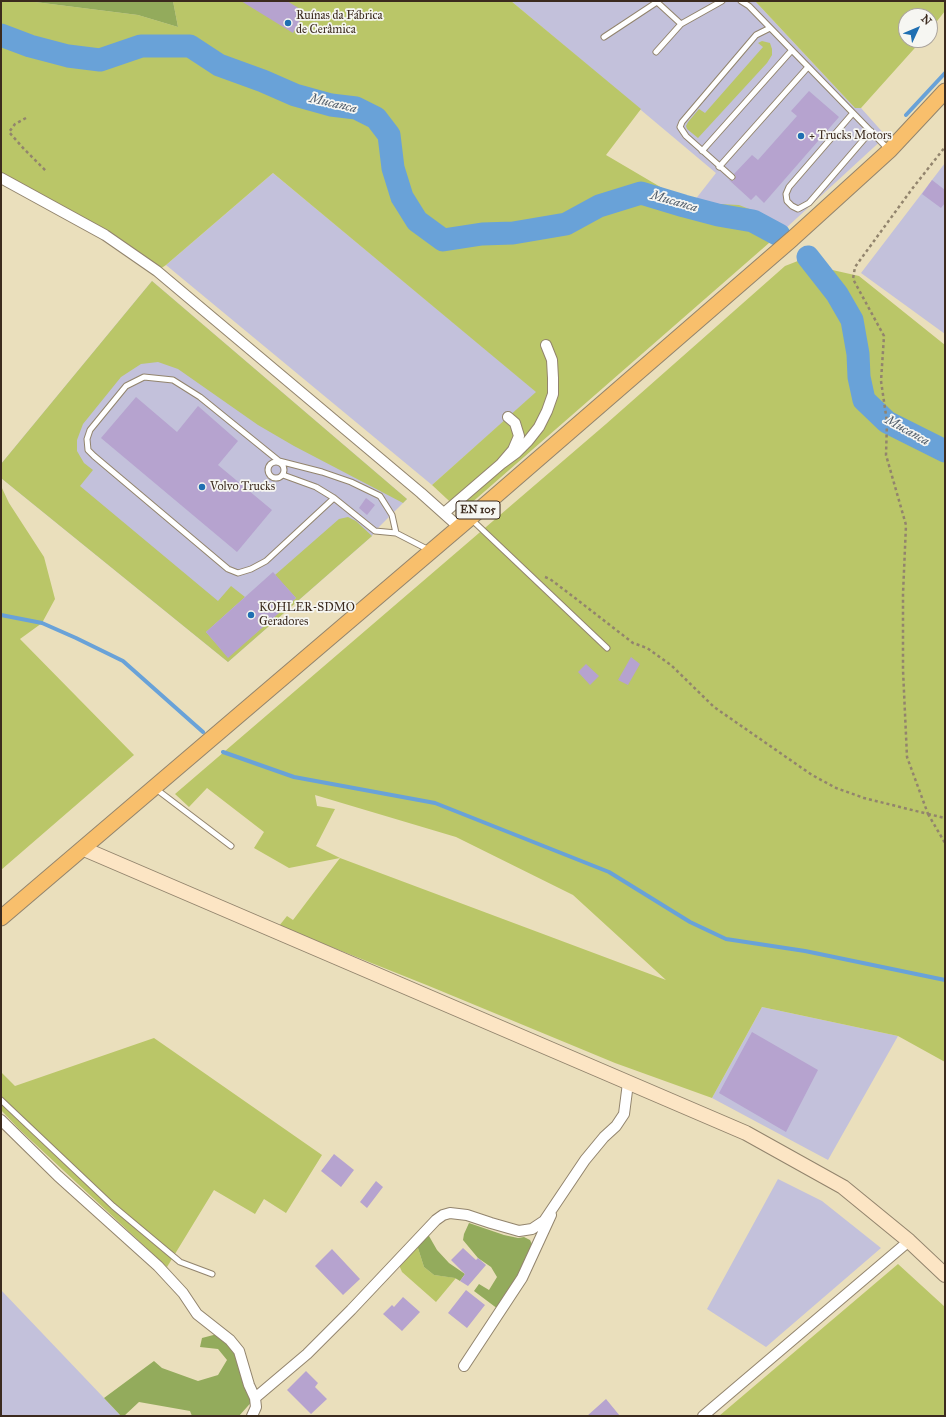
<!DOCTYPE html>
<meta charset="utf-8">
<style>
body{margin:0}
#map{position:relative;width:946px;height:1417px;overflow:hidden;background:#eadfbc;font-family:"IM FELL Great Primer",serif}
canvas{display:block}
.frame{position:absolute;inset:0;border:2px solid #3b2a1e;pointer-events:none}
.north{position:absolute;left:898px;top:8px;width:40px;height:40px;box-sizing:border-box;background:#f6f6f2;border:1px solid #aba49d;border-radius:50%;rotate:46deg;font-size:11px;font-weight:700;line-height:16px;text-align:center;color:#3b2a1e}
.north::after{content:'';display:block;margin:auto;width:14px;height:18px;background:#1f6fb2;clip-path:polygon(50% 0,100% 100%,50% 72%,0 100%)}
</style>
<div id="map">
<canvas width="946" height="1417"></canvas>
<div class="frame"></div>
<div class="north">N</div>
</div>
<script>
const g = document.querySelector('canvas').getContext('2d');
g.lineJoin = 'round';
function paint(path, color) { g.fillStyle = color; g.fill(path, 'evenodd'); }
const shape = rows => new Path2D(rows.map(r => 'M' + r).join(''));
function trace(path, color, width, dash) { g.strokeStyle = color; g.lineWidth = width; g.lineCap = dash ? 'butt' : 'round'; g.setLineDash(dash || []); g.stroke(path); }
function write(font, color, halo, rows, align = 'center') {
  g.font = font + ' "IM FELL Great Primer",serif'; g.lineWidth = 3.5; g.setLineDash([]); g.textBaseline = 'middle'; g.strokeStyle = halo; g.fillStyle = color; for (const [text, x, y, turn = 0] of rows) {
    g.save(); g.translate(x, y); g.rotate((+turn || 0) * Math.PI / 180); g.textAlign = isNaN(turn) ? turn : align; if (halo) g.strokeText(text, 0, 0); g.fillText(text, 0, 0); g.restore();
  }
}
paint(shape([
 [511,1,755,1,854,107,861,108,886,136,785,229,765,215,719,204,691,205,716,173],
 [945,163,945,334,861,273],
 [273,173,537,392,432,485,166,265],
 [152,281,407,499,375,531,372,536,228,662,1,478,1,464],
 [762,1007,898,1036,828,1160,712,1098],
 [778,1179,822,1201,881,1248,766,1347,707,1309],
 [1,1290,104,1398,121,1416,1,1416]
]), '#c3c1db');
paint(shape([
 [1,1,27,1,138,15,178,27,173,1,511,1,641,109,606,155,691,205,719,204,739,205,765,215,785,229,461,512,432,485,536,392,273,173,166,265,157,271,1,178],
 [755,1,945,1,945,11,930,30,930,16,906,16,906,40,922,40,861,108,855,108],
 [762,41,770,43,772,49,772,55,767,63,698,138,687,129,686,126,688,122,699,109,705,113,763,47,758,43],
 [808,257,828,269,859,276,945,345,945,1062,898,1036,762,1007,712,1098,615,1063,429,986,279,926,287,916,293,920,340,858,289,868,254,848,264,832,207,788,189,807,175,794,606,424,785,266],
 [315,795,456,837,573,895,666,980,340,858,316,846,335,809,317,806],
 [152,281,407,499,403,503,294,446,258,425,178,369,158,362,141,364,121,377,83,424,77,440,77,451,84,463,93,470,80,486,218,601,231,586,245,597,206,632,228,657,296,598,275,575,339,519,348,517,356,521,372,536,228,662,1,478,1,464],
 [1,486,9,503,44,557,55,599,42,623,20,639,134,755,1,870],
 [154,1038,322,1155,286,1213,264,1199,255,1214,214,1190,167,1267,19,1129,1,1110,1,1072,15,1086],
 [417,1245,424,1267,434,1275,456,1278,436,1302,402,1272,399,1265],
 [898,1264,945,1307,945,1416,719,1416]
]), '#bac668');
paint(shape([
 [27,1,173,1,178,27,138,15],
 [469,1223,504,1235,518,1238,524,1237,530,1240,533,1246,517,1280,498,1309,474,1291,479,1284,489,1290,497,1277,491,1267,478,1258,463,1240,464,1234],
 [430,1231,429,1236,437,1250,449,1263,465,1274,460,1281,455,1278,434,1275,424,1267,417,1245],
 [221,1333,230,1340,255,1398,239,1416,192,1416,190,1411,139,1402,124,1416,121,1416,104,1398,154,1361,162,1368,198,1381,218,1375,227,1360,218,1349,200,1347,202,1338]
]), '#93ab5c');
trace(shape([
 [906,115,945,73],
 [1,615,42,623,76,638,123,661,203,732],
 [223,752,294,777,435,803,609,872,690,922,726,939,805,951,945,980]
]), '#69a2d8', 4);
trace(shape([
 [1,35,30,46,68,56,100,60,141,46,190,46,219,65,263,81,295,95,331,105,356,108,376,118,389,135,393,168,402,197,417,221,443,240,482,234,513,233,566,224,599,206,641,193,684,206,718,215,753,221,779,235],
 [808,257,837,294,852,320,858,354,859,377,864,400,887,422,945,451]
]), '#69a2d8', 23);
paint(shape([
 [241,1,287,1,305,12,293,33],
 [809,91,839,117,764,203,756,195,751,200,729,180,733,181,735,179,736,176,734,174,752,155,758,160,797,116,791,111],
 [932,180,945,190,945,203,941,208,922,194],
 [136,397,177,432,198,406,238,441,218,465,272,510,237,552,101,438],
 [366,498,375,505,367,515,359,508],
 [273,572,296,598,228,658,206,632],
 [631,657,640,664,628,685,618,680],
 [586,664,599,676,590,685,578,672],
 [752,1032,818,1070,786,1132,719,1093],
 [334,1154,354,1170,341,1187,321,1171],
 [376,1181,383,1187,367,1208,360,1202],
 [463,1248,476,1260,478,1258,486,1265,468,1286,460,1281,465,1274,451,1260],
 [332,1249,360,1279,343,1295,315,1266],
 [466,1290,485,1305,467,1328,448,1313],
 [403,1297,420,1312,402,1331,383,1314,392,1305,394,1307],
 [306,1371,318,1383,315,1387,327,1399,311,1414,287,1390],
 [606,1399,620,1416,587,1416]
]), '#b6a3cf');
const lane = shape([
 [741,1,749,6,889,150],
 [604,37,657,2,681,24],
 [656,52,681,24,722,1],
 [853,113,789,187,786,194,787,201,792,206,798,209,809,203,871,131],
 [702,151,792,50],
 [719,167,808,67],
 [732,177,686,136,680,127,682,122,756,35,770,28],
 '268 470a8 8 0 1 1 16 0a8 8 0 1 1-16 0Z',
 [283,475,316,487,334,498,375,531,396,533,429,550],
 [334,498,266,561,251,569,238,573,228,569,94,456,88,450,87,439,90,430,126,386,144,377,173,380,200,397,279,461,322,472,351,482,380,496,392,515,396,533],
 [470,518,607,648],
 [156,789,231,846],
 [1,1100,113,1206,180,1262,212,1274]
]);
const street = shape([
 [1,178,105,235,157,271,421,493,459,527],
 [501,464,516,453,528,441,539,427,547,411,553,394,553,378,552,360,546,345],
 [444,513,501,464,513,450,519,436,515,423,508,417],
 [1,1120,58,1176,158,1266,183,1293,197,1314,230,1340,239,1351,249,1385,255,1398,256,1407,252,1416],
 [464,1366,522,1278,551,1215],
 [255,1398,307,1354,351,1310,436,1220,443,1215,450,1213,467,1215,491,1223,519,1231,532,1229,544,1221,585,1160,604,1137,616,1126,624,1114,628,1083],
 [703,1416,909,1241]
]);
const secondary = shape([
 [84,849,746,1133,843,1187,909,1241,945,1275]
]);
const primary = shape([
 [1,918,470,518,792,239,890,150,945,91]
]);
trace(lane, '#92846d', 7);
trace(street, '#92846d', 12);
trace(secondary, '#92846d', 16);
trace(primary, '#92846d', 17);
trace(shape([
 [26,118,15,124,9,132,24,149,47,172],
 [545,577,550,579,575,598,633,643,647,648,671,665,714,707,812,775,836,788,864,798,928,814,907,757,903,670,903,594,906,525,886,455,887,422,881,381,884,336,853,279,855,267,912,189,945,147],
 [928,814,945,843],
 [928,814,945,818]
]), '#92846d', 2.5, [3, 3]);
trace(lane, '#fff', 5);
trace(street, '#fff', 10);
trace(secondary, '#fce5c4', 14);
trace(primary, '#f8bf6c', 15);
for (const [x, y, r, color] of [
 [288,23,4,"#1f6fb2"],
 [801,136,4,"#1f6fb2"],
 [202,487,4,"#1f6fb2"],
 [251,615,4,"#1f6fb2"]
]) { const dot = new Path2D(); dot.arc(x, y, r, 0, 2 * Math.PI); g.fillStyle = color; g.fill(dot); trace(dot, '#f6f6f2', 1.5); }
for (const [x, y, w] of [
 [478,510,44]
]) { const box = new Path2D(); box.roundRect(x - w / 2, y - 9, w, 18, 3); g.fillStyle = '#f6f6f2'; g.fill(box); trace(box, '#3b2a1e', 1); }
write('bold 11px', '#3b2a1e', null, [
 ["EN 105",478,510]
]);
write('12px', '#3b2a1e', '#f6f6f2', [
 ["Ruínas da Fábrica",296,16],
 ["de Cerâmica",296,30],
 ["+ Trucks Motors",809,136],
 ["Volvo Trucks",210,487],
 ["KOHLER-SDMO",259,608],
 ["Geradores",259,622]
], 'left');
write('italic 13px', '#4d5a68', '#f6f6f2', [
 ["Mucanca",333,104,13],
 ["Mucanca",674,202,16],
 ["Mucanca",907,431,29]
]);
</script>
